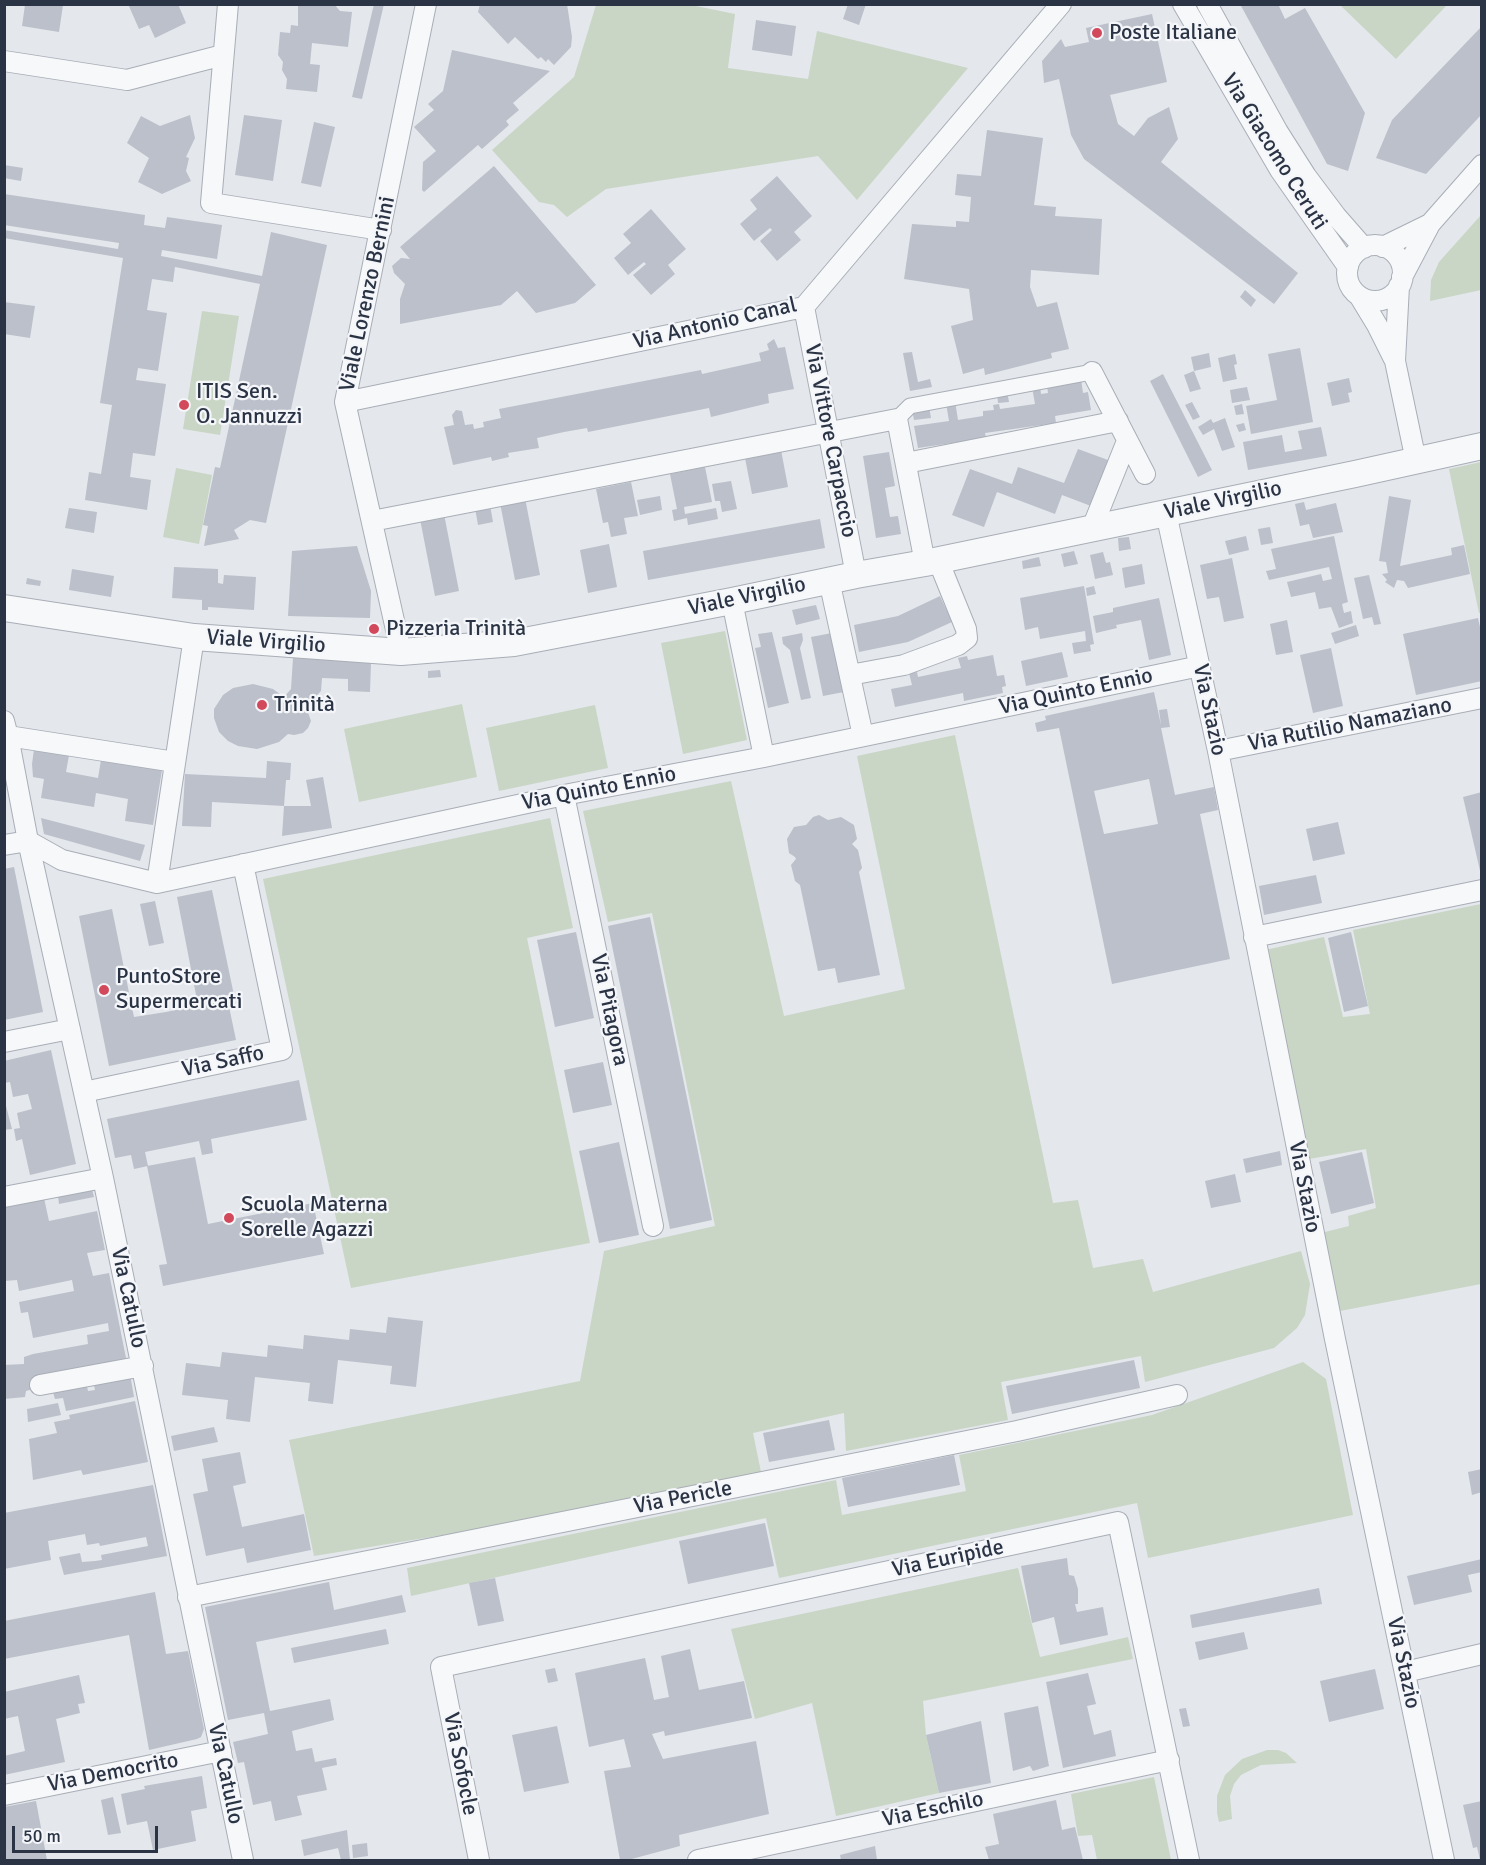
<!DOCTYPE html>
<meta charset="utf-8">
<style>
body{margin:0}
#map{position:relative;width:1486px;height:1865px;overflow:hidden;background:#e4e7ec;font-family:Signika,sans-serif}
canvas{display:block}
.frame{position:absolute;inset:0;border:6px solid #2b3445;pointer-events:none}
.scale{position:absolute;left:12px;top:1826px;width:146px;height:27px;box-sizing:border-box;border:3px solid #2b3445;border-top:0;padding-left:8px;font-size:18px;line-height:21px;white-space:nowrap;color:#2b3445;-webkit-text-stroke:4px #f4f6f9;paint-order:stroke}
</style>
<div id="map">
<canvas width="1486" height="1865"></canvas>
<div class="frame"></div>
<div class="scale">50 m</div>
</div>
<script>
const g = document.querySelector('canvas').getContext('2d');
g.lineJoin = 'round';
function paint(path, color) { g.fillStyle = color; g.fill(path, 'evenodd'); }
const shape = rows => new Path2D(rows.map(r => 'M' + r).join(''));
function trace(path, color, width, dash) { g.strokeStyle = color; g.lineWidth = width; g.lineCap = dash ? 'butt' : 'round'; g.setLineDash(dash || []); g.stroke(path); }
function write(font, color, halo, rows, align = 'center') {
  g.font = font + ' Signika,sans-serif'; g.lineWidth = 4.5; g.setLineDash([]); g.textBaseline = 'middle'; g.strokeStyle = halo; g.fillStyle = color; for (const [text, x, y, turn = 0] of rows) {
    g.save(); g.translate(x, y); g.rotate((+turn || 0) * Math.PI / 180); g.textAlign = isNaN(turn) ? turn : align; if (halo) g.strokeText(text, 0, 0); g.fillText(text, 0, 0); g.restore();
  }
}
paint(shape([
 [596,5,691,5,735,14,728,68,808,79,817,31,968,68,857,200,818,156,606,189,567,217,554,205,539,202,492,150,574,77],
 [1340,5,1447,5,1396,59],
 [1481,215,1481,290,1430,301,1431,280,1439,262],
 [202,311,239,316,220,435,183,429],
 [1481,462,1482,613,1479,613,1449,469],
 [176,468,212,475,199,544,163,537],
 [725,631,747,740,683,754,661,643],
 [462,704,477,777,359,802,344,729],
 [595,705,608,768,499,791,486,728],
 [955,735,1053,1203,1078,1200,1093,1268,1143,1259,1153,1292,1301,1251,1310,1284,1305,1315,1297,1328,1274,1348,1145,1382,1141,1356,1001,1382,1008,1420,846,1451,844,1413,753,1433,761,1472,548,1518,314,1556,289,1440,580,1381,604,1251,715,1226,652,913,608,922,583,811,731,781,784,1016,905,989,857,756],
 [550,818,573,928,527,938,590,1243,351,1288,263,879],
 [1481,904,1481,1284,1340,1311,1321,1233,1349,1226,1348,1216,1376,1208,1366,1149,1309,1159,1265,950,1324,937,1343,1017,1370,1014,1353,930],
 [1303,1362,1326,1379,1353,1515,1148,1558,1137,1503,779,1578,766,1518,411,1596,407,1568,836,1480,842,1515,966,1491,959,1455,1152,1415],
 [1018,1568,1040,1657,1128,1637,1133,1659,923,1701,926,1735,939,1793,836,1816,812,1703,755,1719,731,1629],
 [1267,1750,1278,1750,1286,1753,1297,1763,1261,1765,1241,1775,1234,1784,1230,1796,1232,1819,1219,1822,1217,1813,1217,1796,1225,1775,1242,1759],
 [1154,1777,1171,1860,1097,1860,1092,1835,1078,1836,1071,1794]
]), '#c9d6c5');
paint(shape([
 [128,4,178,4,186,23,155,38,149,25,139,29],
 [298,4,334,4,340,11,352,12,348,47,312,43,310,64,320,65,317,92,286,89,287,79,282,70,283,62,278,55,280,32,290,33,291,25,298,26],
 [374,4,384,4,362,99,352,97],
 [480,4,567,4,572,37,571,47,554,65,548,59,546,62,541,57,538,59,515,37,508,44,478,12],
 [848,4,866,4,859,25,843,19],
 [1240,4,1278,4,1285,19,1305,8,1365,113,1348,171,1327,164],
 [25,5,63,5,59,32,22,26],
 [1152,14,1167,82,1110,95,1118,124,1134,136,1148,118,1169,107,1178,139,1161,162,1298,273,1274,304,1084,159,1071,135,1059,79,1044,83,1042,61,1061,39,1065,47,1089,42,1086,28],
 [756,20,796,26,792,56,752,50],
 [1482,26,1482,114,1426,174,1376,158,1392,120],
 [452,50,550,71,513,103,519,110,506,121,509,125,482,149,478,145,424,192,422,190,423,162,436,151,414,127,434,110,428,104,443,91],
 [190,115,195,138,186,157,189,158,186,171,191,181,162,194,138,182,149,158,127,143,141,116,160,126],
 [244,115,282,120,273,181,235,175],
 [314,122,335,127,321,187,301,183],
 [987,130,1043,138,1034,205,1056,207,1055,216,1102,219,1099,275,1031,270,1030,287,1037,307,1057,302,1069,349,1051,353,1052,358,985,375,984,368,963,374,951,326,973,320,969,289,904,279,912,224,956,227,956,221,969,222,971,197,955,195,957,174,981,176],
 [4,165,23,168,21,181,4,178],
 [494,166,596,285,575,303,536,313,517,291,501,305,400,324,400,299,405,284,394,273,392,266,401,258,410,259,400,247],
 [777,176,812,216,794,232,801,240,777,261,760,241,772,230,770,228,754,241,740,224,757,209,750,200],
 [4,194,145,215,144,225,165,228,167,217,222,225,217,259,162,250,161,256,262,276,271,232,327,245,266,523,250,520,234,530,239,539,204,546,208,526,203,525,215,467,220,468,260,284,175,267,173,282,152,279,147,310,167,313,158,371,138,368,136,380,166,384,155,456,133,453,130,477,151,480,147,510,85,500,89,472,101,474,112,405,100,403,123,258,4,238,4,230,118,249,119,243,4,225],
 [651,209,686,249,668,265,675,274,651,295,633,275,646,264,644,262,628,275,614,258,631,243,623,234],
 [1245,290,1256,300,1251,307,1240,297],
 [4,302,35,306,30,338,4,334],
 [774,339,778,348,785,347,794,389,768,394,769,403,711,417,709,408,588,432,587,428,564,432,537,438,539,448,508,453,509,457,492,461,491,457,453,465,444,427,454,425,452,415,456,410,462,411,465,425,473,424,474,429,484,427,483,422,501,418,499,409,701,370,702,374,761,361,759,353,769,350,767,344],
 [1300,348,1313,422,1251,434,1246,406,1277,400,1268,354],
 [912,352,918,382,930,379,932,387,910,391,903,353],
 [1209,353,1211,367,1194,371,1191,357],
 [1235,354,1237,364,1234,365,1237,379,1223,382,1218,358],
 [1194,371,1201,389,1190,392,1184,375],
 [1163,374,1212,470,1198,477,1150,381],
 [1349,378,1352,392,1348,393,1350,402,1332,406,1327,383],
 [1081,379,1083,393,1088,392,1091,410,1055,416,1056,423,985,433,986,438,918,448,914,426,949,421,946,403,955,401,958,420,983,416,983,411,994,410,993,405,999,404,1000,409,1035,404,1032,387,1040,386,1041,394,1048,393,1047,385],
 [1247,387,1250,400,1232,403,1230,390],
 [1007,391,1009,402,998,403,997,393],
 [1192,402,1200,417,1193,420,1185,405],
 [1242,404,1244,414,1236,415,1234,406],
 [929,406,931,418,914,420,912,409],
 [1225,418,1235,447,1222,451,1214,429,1203,435,1198,427,1211,419,1213,423],
 [1244,423,1246,430,1239,432,1236,425],
 [1321,427,1327,456,1248,470,1243,442,1282,435,1285,452,1302,449,1298,431],
 [1078,449,1108,460,1091,506,1062,495,1055,514,997,492,984,527,952,515,970,469,1012,484,1018,467,1064,483],
 [781,450,788,487,752,494,745,458],
 [889,452,895,486,885,488,890,517,898,516,901,534,876,538,863,456],
 [705,467,712,502,684,507,685,514,716,508,718,519,688,525,687,518,674,521,672,510,677,509,670,474],
 [731,481,737,509,722,512,720,501,715,501,712,484],
 [631,482,638,516,624,518,627,534,611,537,608,522,603,523,596,489],
 [660,496,662,510,640,515,637,500],
 [1389,496,1411,500,1400,566,1452,555,1451,548,1464,545,1470,574,1408,588,1404,581,1397,580,1394,588,1385,582,1387,580,1382,574,1388,573,1386,562,1379,561],
 [525,498,540,575,515,580,500,503],
 [1304,502,1306,510,1336,503,1343,532,1313,538,1309,524,1300,526,1295,504],
 [490,505,493,522,478,525,475,508],
 [69,508,97,512,94,533,65,528],
 [444,514,459,591,435,596,420,519],
 [820,519,825,548,648,580,643,551],
 [1270,527,1273,543,1261,545,1258,529],
 [1246,536,1249,550,1229,555,1225,541],
 [1334,536,1348,602,1342,604,1344,613,1351,611,1353,623,1339,628,1331,607,1319,609,1315,592,1291,597,1287,582,1321,574,1323,581,1332,579,1329,567,1269,580,1266,571,1276,569,1271,549],
 [1129,537,1131,549,1119,551,1118,538],
 [609,544,617,587,588,593,580,550],
 [357,546,371,591,370,618,288,616,292,551],
 [1074,551,1078,564,1064,567,1061,554],
 [1103,552,1106,563,1110,562,1113,575,1095,579,1090,555],
 [1039,557,1041,566,1023,569,1022,561],
 [1232,558,1244,618,1224,622,1219,597,1207,599,1200,565],
 [1142,564,1145,584,1125,588,1122,568],
 [174,567,218,569,218,583,223,584,224,575,256,577,254,610,208,607,208,610,202,610,202,600,172,598],
 [72,569,114,576,111,597,69,590],
 [1369,575,1381,624,1374,625,1372,617,1363,619,1354,578],
 [27,578,41,581,40,586,26,584],
 [1084,586,1094,644,1090,645,1091,651,1074,654,1072,643,1086,641,1085,631,1040,639,1038,627,1025,630,1020,598],
 [1094,586,1096,594,1087,596,1086,588],
 [940,596,952,622,908,642,859,652,854,625,898,616],
 [1159,598,1171,655,1149,660,1141,620,1116,625,1117,628,1096,633,1093,616,1113,612,1113,608],
 [816,605,820,619,796,625,792,610],
 [1478,618,1482,636,1482,681,1416,695,1403,634],
 [1287,620,1293,652,1276,655,1270,624],
 [1356,625,1359,636,1335,644,1331,633],
 [772,632,789,703,768,708,755,648,761,647,758,634],
 [802,633,803,640,800,648,811,698,801,700,790,650,783,644,782,637],
 [832,633,844,692,823,696,811,637],
 [1331,648,1343,706,1313,713,1300,655],
 [1062,652,1068,677,1026,686,1021,661],
 [993,655,997,676,1004,675,1006,686,1002,687,1003,693,964,701,963,693,895,707,891,689,912,685,909,673,917,672,918,677,961,668,958,658,967,656,968,660],
 [293,658,371,662,370,692,348,691,348,679,322,678,321,691,306,707,311,721,308,728,303,733,294,735,288,734,279,742,257,749,238,746,228,741,219,732,214,718,214,709,223,695,233,688,253,684,273,689,284,697,291,689],
 [440,670,441,677,428,678,428,671],
 [1154,692,1161,725,1159,710,1167,709,1170,727,1161,728,1175,795,1214,787,1218,810,1200,814,1230,959,1112,984,1059,728,1037,732,1035,723,1046,720,1045,716],
 [1149,779,1158,824,1104,834,1094,791],
 [34,749,69,755,66,772,98,778,101,760,162,770,153,825,125,821,128,799,96,793,94,807,41,798,44,779,33,777,32,764],
 [267,761,291,763,290,780,286,780,284,806,311,806,306,780,323,777,332,828,282,836,284,806,212,802,211,827,182,826,185,774,266,778],
 [1482,792,1482,875,1481,875,1463,797],
 [819,815,828,820,841,817,854,825,857,839,852,844,858,850,862,868,859,872,880,975,838,983,835,968,818,971,800,885,795,881,791,865,796,859,795,857,789,853,787,839,794,827,806,825,813,817],
 [41,818,145,845,140,861,44,834],
 [1338,822,1345,854,1313,861,1306,829],
 [14,867,43,1012,4,1020,4,869],
 [1316,875,1322,903,1264,915,1259,886],
 [212,890,235,1000,228,1002,236,1040,109,1066,79,916,112,909,134,1017,166,1012,198,1005,177,897],
 [155,901,164,943,149,946,140,904],
 [650,917,712,1220,670,1229,608,926],
 [576,932,594,1018,555,1027,537,940],
 [1351,932,1368,1006,1344,1012,1328,938],
 [51,1050,76,1164,30,1175,22,1139,16,1141,14,1129,20,1128,17,1113,32,1109,28,1094,13,1097,10,1082,4,1083,4,1061],
 [603,1062,612,1105,573,1113,564,1070],
 [299,1080,307,1120,211,1139,213,1153,202,1155,199,1141,145,1152,148,1166,134,1169,131,1155,115,1158,107,1119],
 [4,1098,12,1129,4,1130],
 [619,1142,639,1235,599,1243,579,1151],
 [1280,1151,1282,1165,1246,1173,1243,1159],
 [1362,1152,1374,1203,1331,1214,1319,1162],
 [195,1157,208,1224,313,1203,324,1254,163,1286,159,1265,167,1264,147,1166],
 [1235,1174,1241,1202,1211,1208,1205,1181],
 [92,1189,94,1197,59,1204,58,1196],
 [44,1198,49,1221,97,1211,105,1250,87,1253,93,1276,109,1273,127,1363,26,1391,25,1397,4,1399,4,1365,24,1364,24,1357,33,1354,88,1344,87,1335,109,1331,108,1323,33,1338,28,1312,21,1313,19,1302,74,1291,72,1280,19,1291,17,1280,4,1281,4,1207],
 [388,1317,423,1321,416,1387,390,1384,392,1366,338,1360,333,1404,308,1401,310,1383,255,1377,250,1422,226,1419,228,1400,182,1395,186,1363,220,1367,222,1352,267,1357,268,1345,303,1349,304,1335,349,1340,350,1329,386,1333],
 [1134,1360,1140,1388,1012,1414,1006,1386],
 [130,1374,134,1397,66,1411,63,1398,55,1399,52,1389,86,1382,88,1391,95,1390,93,1381],
 [135,1401,148,1462,83,1475,81,1470,33,1480,29,1439,57,1433,54,1422,70,1419,69,1415],
 [58,1403,61,1415,28,1422,27,1409],
 [829,1420,835,1450,769,1462,763,1433],
 [214,1427,218,1442,174,1451,171,1436],
 [240,1452,246,1483,233,1486,242,1527,304,1514,311,1550,247,1563,244,1548,206,1556,193,1494,208,1491,202,1459],
 [954,1455,960,1485,848,1507,842,1478],
 [1482,1469,1482,1492,1472,1495,1468,1472],
 [153,1485,167,1556,64,1575,59,1557,80,1553,82,1562,95,1561,102,1560,101,1555,148,1546,146,1537,100,1546,99,1543,87,1545,85,1534,48,1541,51,1560,4,1569,4,1513],
 [765,1523,774,1566,688,1584,679,1541],
 [1067,1558,1069,1575,1074,1576,1078,1589,1078,1604,1075,1604,1077,1612,1103,1607,1108,1635,1060,1645,1054,1617,1032,1623,1021,1566],
 [1482,1559,1482,1572,1468,1575,1472,1592,1414,1605,1407,1576],
 [495,1578,504,1621,478,1626,469,1583],
 [329,1582,334,1610,402,1595,406,1612,256,1642,270,1711,330,1699,334,1720,292,1731,296,1751,312,1748,315,1762,336,1758,337,1765,322,1768,327,1790,297,1796,302,1815,275,1821,271,1801,253,1805,244,1762,238,1763,233,1742,268,1734,264,1713,228,1720,205,1607],
 [1319,1588,1322,1604,1192,1628,1190,1615],
 [155,1592,166,1654,188,1651,204,1729,201,1737,197,1739,149,1750,129,1635,4,1659,4,1621],
 [386,1629,389,1644,294,1663,291,1648],
 [1244,1632,1248,1649,1199,1660,1195,1642],
 [690,1649,699,1690,744,1681,752,1718,665,1736,664,1731,652,1734,663,1759,756,1741,769,1814,679,1835,680,1846,628,1860,620,1860,604,1771,631,1767,624,1739,589,1747,575,1673,645,1658,654,1700,669,1697,661,1656],
 [555,1668,558,1681,548,1683,545,1670],
 [1375,1669,1384,1709,1329,1722,1320,1681],
 [1088,1673,1096,1704,1087,1706,1094,1735,1111,1730,1116,1756,1063,1768,1046,1682],
 [79,1675,85,1703,78,1704,80,1713,56,1719,65,1762,4,1775,4,1756,25,1751,18,1716,4,1719,4,1692],
 [1038,1706,1049,1766,1033,1771,1030,1766,1013,1771,1004,1713],
 [1186,1708,1190,1726,1183,1727,1179,1709],
 [981,1721,991,1783,939,1793,926,1735],
 [557,1726,569,1783,524,1792,512,1735],
 [202,1776,207,1808,191,1811,196,1841,153,1850,147,1821,127,1825,121,1794,145,1789,144,1786],
 [113,1797,121,1833,108,1835,101,1800],
 [1056,1800,1062,1830,1075,1827,1083,1860,989,1860,985,1847,999,1844,993,1814],
 [36,1801,47,1860,4,1860,4,1807],
 [1482,1801,1482,1860,1480,1860,1477,1847,1473,1848,1463,1805],
 [347,1830,350,1860,341,1860,338,1848,304,1856,301,1840],
 [367,1843,368,1856,353,1858,352,1845],
 [875,1846,877,1860,841,1860,840,1855]
]), '#bbc0ca');
const pedestrian = shape([
 [897,419,910,406,1092,372]
]);
const minor = shape([
 [228,4,211,203,381,230],
 [1183,4,1280,170,1348,267],
 [1207,4,1278,132,1306,176,1336,216,1364,248],
 [4,61,127,80,223,55],
 '1347 273a28 28 0 1 1 56 0a28 28 0 1 1-56 0Z',
 [1383,247,1430,224],
 [1402,277,1430,224,1482,165],
 [1399,286,1395,361,1416,461],
 [1360,297,1377,325,1394,359],
 [804,307,856,575],
 [1092,372,1145,474],
 [345,402,804,307,1061,4],
 [906,463,1118,421],
 [1166,513,1218,751,1335,1339,1444,1860],
 [372,521,897,419,925,563],
 [1092,528,1127,441],
 [829,580,863,736],
 [732,601,764,757],
 [401,652,345,402,426,4],
 [850,675,904,665,958,645,967,638,966,629,938,560],
 [4,721,8,736,175,762],
 [8,736,28,841,103,1178,243,1860],
 [1218,751,1482,698],
 [564,795,653,1226],
 [4,845,28,841,62,860,157,883,564,795,764,757,1200,666],
 [157,883,194,637],
 [1254,937,1482,890],
 [4,1042,70,1029],
 [84,1092,282,1050,243,864],
 [4,1197,103,1178],
 [40,1385,143,1366],
 [188,1597,1017,1431,1177,1395],
 [1405,1672,1482,1654],
 [4,1795,221,1751],
 [479,1860,441,1667,1118,1522,1189,1860],
 [698,1860,1169,1760]
]);
const tertiary = shape([
 [4,608,194,637,401,652,514,643,732,601,856,575,925,563,1355,474,1482,446]
]);
trace(pedestrian, '#a9aeb7', 17);
trace(minor, '#a9aeb7', 22);
trace(tertiary, '#a9aeb7', 28);
trace(pedestrian, '#f7f8fa', 15);
trace(minor, '#f7f8fa', 20);
trace(tertiary, '#f7f8fa', 26);
for (const [x, y, r, color] of [
 [1097,33,6,"#d1495b"],
 [184,405,6,"#d1495b"],
 [374,629,6,"#d1495b"],
 [262,705,6,"#d1495b"],
 [104,990,6,"#d1495b"],
 [229,1218,6,"#d1495b"]
]) { const dot = new Path2D(); dot.arc(x, y, r, 0, 2 * Math.PI); g.fillStyle = color; g.fill(dot); trace(dot, '#f4f6f9', 2); }
write('22px', '#2b3445', '#f4f6f9', [
 ["Poste Italiane",1109,33],
 ["ITIS Sen.",196,392],
 ["O. Jannuzzi",196,417],
 ["Pizzeria Trinità",386,629],
 ["Trinità",274,705],
 ["PuntoStore",116,977],
 ["Supermercati",116,1002],
 ["Scuola Materna",241,1205],
 ["Sorelle Agazzi",241,1230]
], 'left');
write('22px', '#2b3445', '#f4f6f9', [
 ["Via Giacomo Ceruti",1274,152,58],
 ["Viale Lorenzo Bernini",368,294,-78],
 ["Via Antonio Canal",715,324,-13],
 ["Via Vittore Carpaccio",830,441,79],
 ["Viale Virgilio",1223,501,-12],
 ["Viale Virgilio",747,597,-12],
 ["Viale Virgilio",266,642,4],
 ["Via Quinto Ennio",1076,692,-12],
 ["Via Stazio",1209,710,78],
 ["Via Rutilio Namaziano",1350,725,-11],
 ["Via Quinto Ennio",599,789,-11],
 ["Via Pitagora",609,1010,78],
 ["Via Saffo",223,1062,-12],
 ["Via Stazio",1304,1187,79],
 ["Via Catullo",128,1298,78],
 ["Via Pericle",683,1498,-11],
 ["Via Euripide",948,1559,-12],
 ["Via Stazio",1403,1663,78],
 ["Via Sofocle",460,1764,79],
 ["Via Democrito",113,1773,-11],
 ["Via Catullo",225,1774,78],
 ["Via Eschilo",933,1810,-12]
]);
</script>
